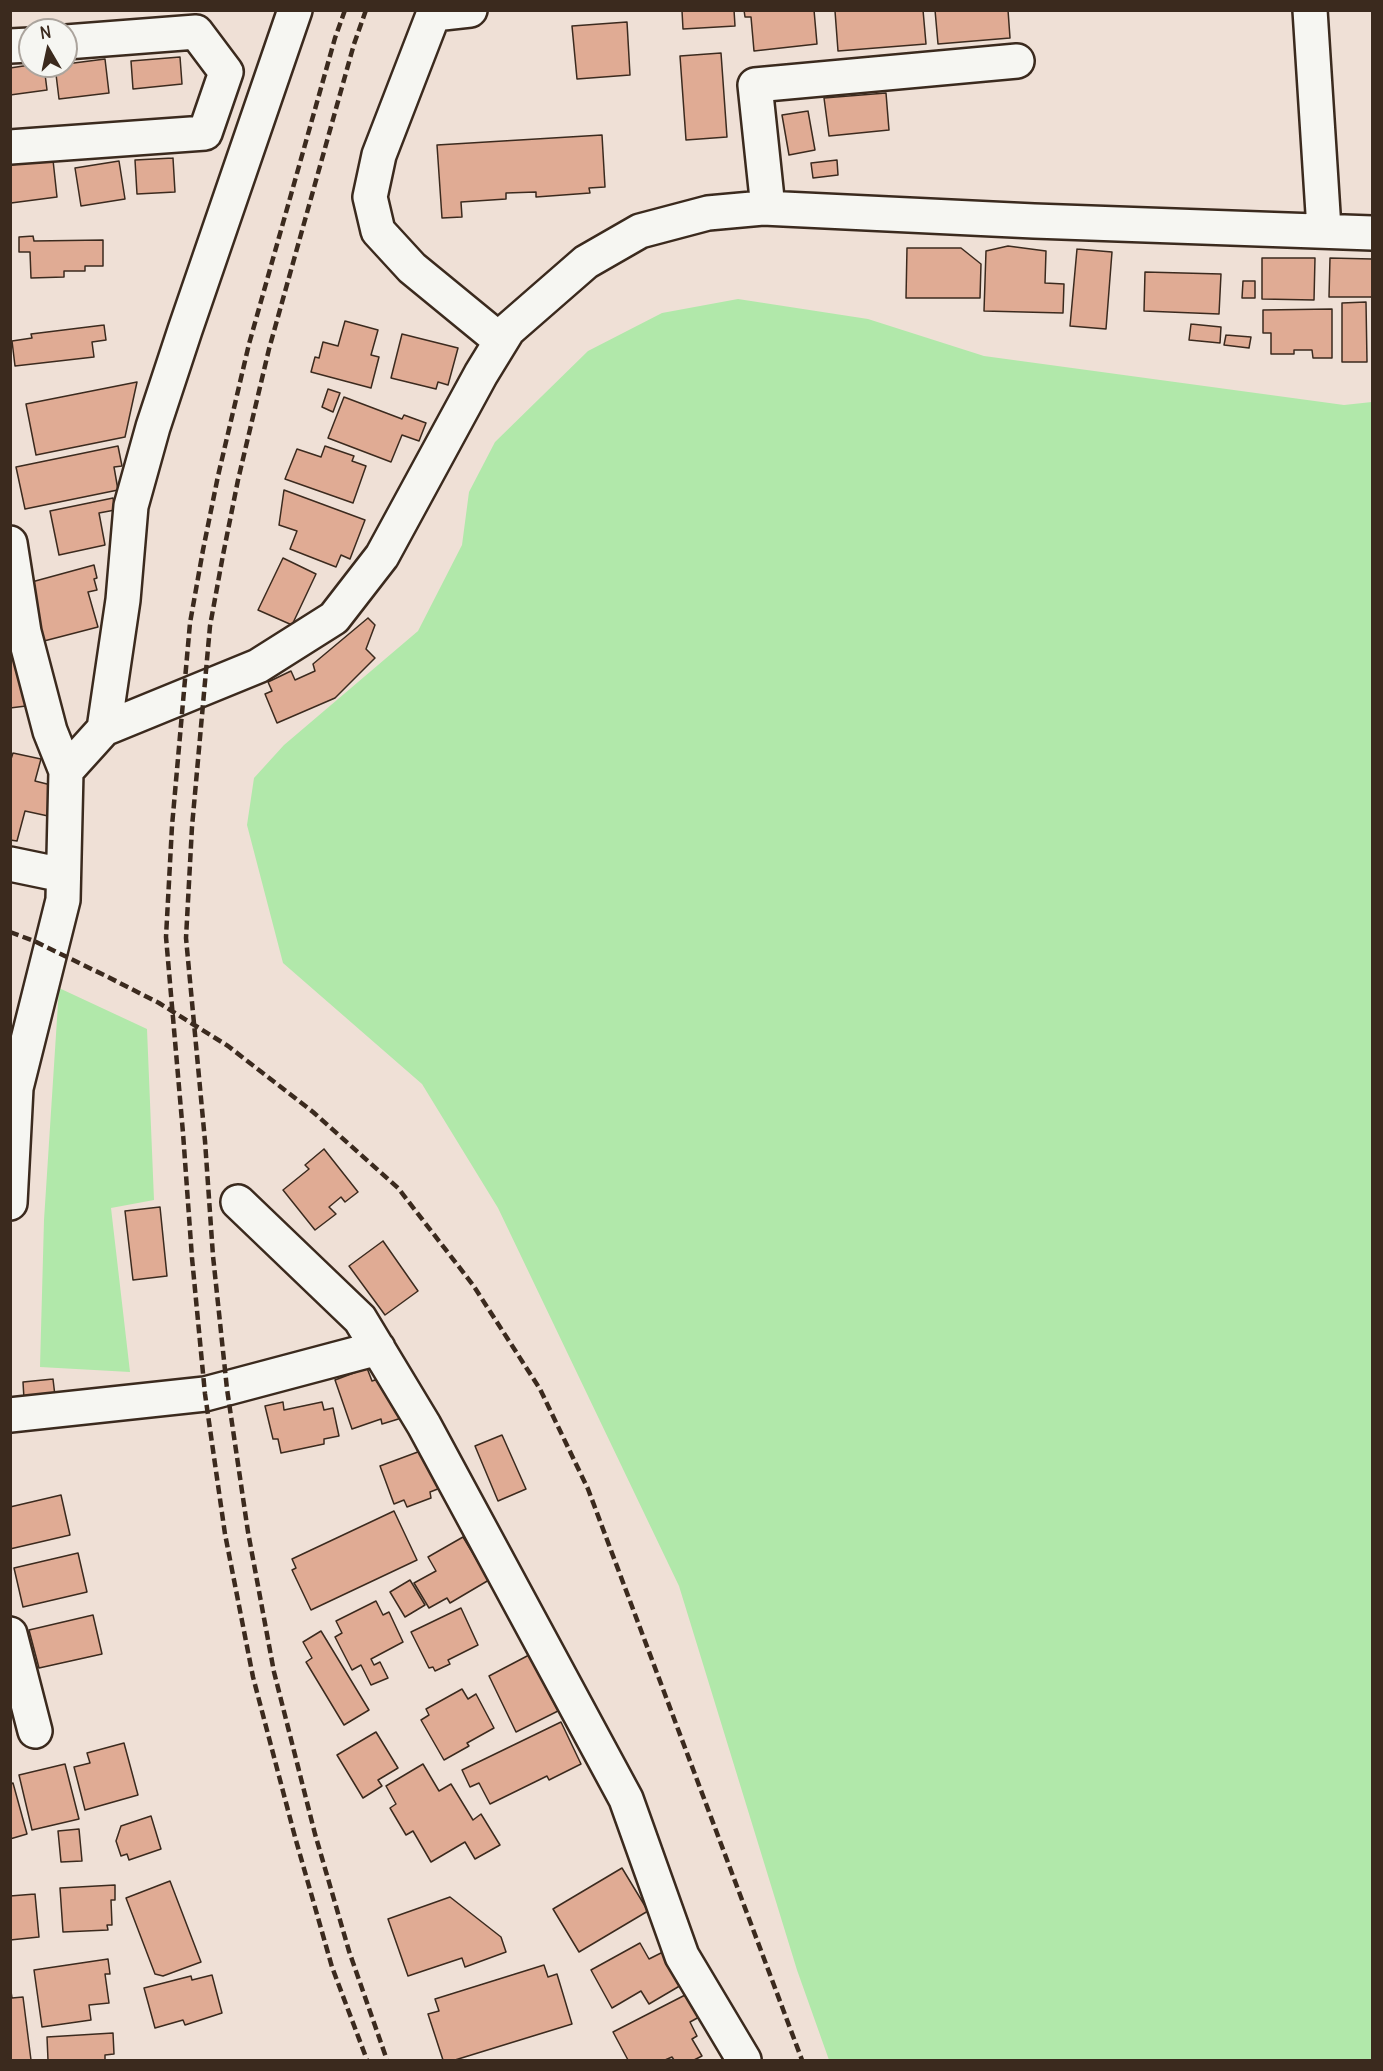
<!DOCTYPE html>
<style>
body{margin:0}
#map{position:relative;width:1383px;height:2071px;overflow:hidden;background:#efe0d6;font-family:Delius,sans-serif}
canvas{display:block}
.frame{position:absolute;inset:0;border:12px solid #3b2a1e;pointer-events:none}
.north{position:absolute;left:18px;top:18px;width:60px;height:60px;box-sizing:border-box;background:#f6f6f2;border:2px solid #aba49d;border-radius:50%;rotate:351deg;font-size:16px;font-weight:700;line-height:24px;text-align:center;color:#3b2a1e}
.north::after{content:'';display:block;margin:auto;width:21px;height:27px;background:#3b2a1e;clip-path:polygon(50% 0,100% 100%,50% 72%,0 100%)}
</style>
<div id="map">
<canvas width="1383" height="2071"></canvas>
<div class="frame"></div>
<div class="north">N</div>
</div>
<script>
const g = document.querySelector('canvas').getContext('2d');
g.lineJoin = 'round';
function paint(path, color) { g.fillStyle = color; g.fill(path, 'evenodd'); }
const shape = rows => new Path2D(rows.map(r => 'M' + r).join(''));
function trace(path, color, width, dash) { g.strokeStyle = color; g.lineWidth = width; g.lineCap = dash ? 'butt' : 'round'; g.setLineDash(dash || []); g.stroke(path); }
paint(shape([
 [738,299,868,319,984,356,1344,405,1372,402,1372,2060,829,2060,797,1970,679,1586,498,1208,422,1084,283,963,247,825,254,778,284,745,418,631,462,545,469,492,495,442,588,351,662,313],
 [59,988,147,1029,154,1200,111,1208,130,1372,40,1367,44,1220]
]), '#b1e8aa');
const building = shape([
 [734,10,735,26,683,29,682,11,734,10],
 [744,10,814,10,817,44,754,51,751,17,745,17,744,10],
 [830,10,923,10,926,44,838,51,835,11,830,10],
 [935,10,1008,10,1010,38,938,44,935,10],
 [627,22,630,75,577,79,572,26,627,22],
 [721,53,727,137,686,140,680,56,721,53],
 [180,57,182,84,133,89,131,61,180,57],
 [105,59,109,93,59,99,55,66,66,66,66,64,105,59],
 [30,65,44,66,47,90,10,95,10,68,30,65],
 [886,93,889,130,829,136,824,98,886,93],
 [808,111,815,150,789,155,782,115,808,111],
 [602,135,605,187,589,188,590,193,536,197,536,192,506,193,506,199,461,202,462,217,442,218,437,145,602,135],
 [173,158,175,192,137,194,135,160,173,158],
 [53,160,57,197,11,203,10,165,53,160],
 [837,160,838,175,813,178,811,163,837,160],
 [119,161,125,199,81,206,75,168,119,161],
 [33,236,34,241,103,240,103,266,85,266,85,271,64,271,64,277,31,278,30,252,19,252,19,237,33,236],
 [1008,246,1046,251,1045,283,1064,284,1063,313,984,311,986,251,1008,246],
 [907,248,961,248,981,264,980,298,906,298,907,248],
 [1077,249,1112,252,1106,329,1070,326,1077,249],
 [1262,258,1315,258,1314,300,1262,299,1262,258],
 [1330,258,1372,259,1372,297,1329,297,1330,258],
 [1145,272,1221,274,1219,314,1144,311,1145,272],
 [1243,281,1255,281,1255,298,1242,298,1243,281],
 [1366,302,1367,362,1342,362,1342,303,1366,302],
 [1332,309,1332,358,1313,358,1312,350,1294,350,1294,354,1271,354,1271,333,1263,333,1263,310,1332,309],
 [345,321,378,330,371,355,379,357,371,388,311,372,315,357,319,358,323,342,338,346,345,321],
 [1191,324,1221,327,1220,343,1189,340,1191,324],
 [104,325,106,340,92,342,94,357,15,366,12,341,32,338,31,334,104,325],
 [402,334,458,348,448,385,438,382,436,389,391,378,402,334],
 [1226,335,1251,337,1249,348,1224,345,1226,335],
 [137,382,125,437,36,455,26,404,137,382],
 [328,389,340,393,333,412,322,407,328,389],
 [344,397,402,419,404,415,426,423,419,441,402,435,391,462,328,438,344,397],
 [118,446,122,466,114,467,118,490,25,509,16,467,118,446],
 [325,446,354,456,352,461,366,466,353,503,285,479,297,449,321,457,325,446],
 [284,490,365,520,350,559,341,555,336,567,290,549,297,531,279,525,284,490],
 [113,498,115,510,99,513,105,545,59,555,50,511,113,498],
 [283,558,316,574,292,625,258,610,283,558],
 [94,565,97,578,94,579,97,590,88,592,98,627,44,641,28,583,94,565],
 [368,618,375,625,366,649,375,658,335,698,277,723,265,694,272,691,268,682,291,671,295,680,315,671,313,664,368,618],
 [19,653,26,706,10,708,10,654,19,653],
 [13,753,41,759,35,781,55,786,48,816,25,811,17,841,10,840,10,762,13,753],
 [324,1149,358,1192,345,1202,341,1197,329,1207,336,1214,315,1230,283,1190,309,1169,305,1165,324,1149],
 [160,1207,167,1276,133,1280,125,1211,160,1207],
 [383,1241,418,1291,385,1315,349,1266,383,1241],
 [367,1368,372,1381,391,1375,405,1417,382,1424,381,1419,352,1429,335,1380,367,1368],
 [53,1379,55,1396,24,1399,23,1382,53,1379],
 [283,1402,284,1410,322,1402,324,1410,333,1408,339,1436,324,1439,324,1444,281,1453,278,1439,273,1439,265,1406,283,1402],
 [502,1435,526,1489,498,1501,475,1446,502,1435],
 [434,1446,448,1485,430,1492,431,1498,407,1507,404,1500,394,1504,380,1466,434,1446],
 [61,1495,70,1535,10,1549,10,1507,61,1495],
 [394,1511,417,1560,311,1610,292,1570,296,1568,292,1559,394,1511],
 [463,1537,489,1580,450,1603,447,1598,429,1608,414,1583,436,1571,428,1557,463,1537],
 [78,1553,87,1592,23,1607,14,1568,78,1553],
 [410,1580,425,1605,405,1617,390,1592,410,1580],
 [376,1601,383,1615,389,1612,403,1642,371,1659,374,1665,380,1662,388,1678,371,1685,361,1665,352,1670,335,1637,342,1633,336,1621,376,1601],
 [461,1608,478,1645,448,1660,450,1664,435,1671,433,1667,429,1668,411,1632,461,1608],
 [93,1615,102,1654,39,1668,29,1630,93,1615],
 [321,1631,369,1710,344,1725,306,1662,312,1658,303,1642,321,1631],
 [529,1655,558,1711,516,1732,489,1676,529,1655],
 [462,1689,468,1699,476,1694,494,1728,467,1743,469,1746,444,1760,421,1720,429,1715,426,1709,462,1689],
 [561,1722,581,1764,549,1780,547,1776,490,1804,479,1783,470,1787,462,1770,561,1722],
 [376,1732,398,1768,378,1780,382,1786,363,1798,337,1755,376,1732],
 [124,1743,138,1795,85,1810,74,1767,90,1763,87,1753,124,1743],
 [65,1764,79,1819,32,1830,19,1775,65,1764],
 [423,1764,439,1791,451,1784,473,1820,481,1814,500,1845,475,1859,465,1842,431,1862,413,1831,406,1835,390,1808,396,1804,386,1786,423,1764],
 [13,1783,27,1834,10,1839,10,1784,13,1783],
 [151,1816,161,1849,129,1860,127,1854,121,1856,116,1841,121,1826,151,1816],
 [79,1829,82,1861,61,1862,58,1831,79,1829],
 [622,1868,648,1911,579,1952,553,1909,622,1868],
 [170,1881,201,1962,163,1976,155,1974,126,1898,170,1881],
 [115,1885,115,1900,111,1900,112,1925,107,1925,108,1930,63,1932,60,1888,115,1885],
 [35,1894,39,1937,10,1940,10,1896,35,1894],
 [450,1897,501,1937,506,1952,465,1967,462,1958,408,1976,388,1919,450,1897],
 [640,1943,649,1959,665,1951,683,1984,649,2004,641,1991,612,2008,591,1970,640,1943],
 [108,1959,110,1974,105,1974,109,2003,89,2005,91,2020,42,2027,34,1970,108,1959],
 [544,1965,548,1977,557,1974,572,2024,455,2060,443,2060,428,2014,439,2011,435,1999,544,1965],
 [212,1975,222,2013,185,2025,183,2020,155,2028,144,1988,191,1976,192,1980,212,1975],
 [10,1985,12,1998,23,1997,31,2060,10,2060,10,1985],
 [689,1993,701,2016,690,2022,697,2036,692,2039,702,2056,694,2060,674,2060,672,2057,665,2060,628,2060,613,2032,689,1993],
 [113,2033,114,2054,105,2055,105,2060,48,2060,47,2037,113,2033]
]);
paint(building, '#e0ab94');
trace(building, '#3b2a1e', 1.5);
const street = shape([
 [435,10,379,155,370,197,378,231,412,268,501,341],
 [1310,10,1324,229],
 [434,14,470,10],
 [10,46,30,45],
 [10,147,205,133,226,72,196,32,66,42],
 [768,208,755,85,1017,61],
 [10,543,24,632,50,731,66,771],
 [104,729,258,666,334,618,382,556,481,374,508,330,586,262,640,231,708,213,763,208,1034,221,1372,233],
 [10,864,63,875],
 [238,1202,360,1319,424,1425,626,1799,682,1956,744,2060],
 [10,1203,16,1088,63,900,66,771,104,729,123,600,131,506,153,427,185,330,295,10],
 [10,1415,205,1394,378,1348],
 [10,1634,35,1731]
]);
trace(street, '#3b2a1e', 38);
trace(street, '#f6f6f2', 33);
trace(shape([
 [345,10,335,38,249,344,218,476,203,550,190,623,172,826,166,937,183,1133,192,1258,205,1394,225,1534,253,1677,295,1837,332,1967,367,2060],
 [366,10,354,44,269,349,238,480,223,555,210,626,192,827,186,938,205,1141,213,1256,227,1389,248,1532,274,1672,315,1834,349,1951,387,2060],
 [10,932,34,941,108,977,159,1003,228,1046,313,1112,398,1188,473,1285,540,1389,588,1489,802,2060]
]), '#3b2a1e', 4.5, [9, 4.5]);
</script>
